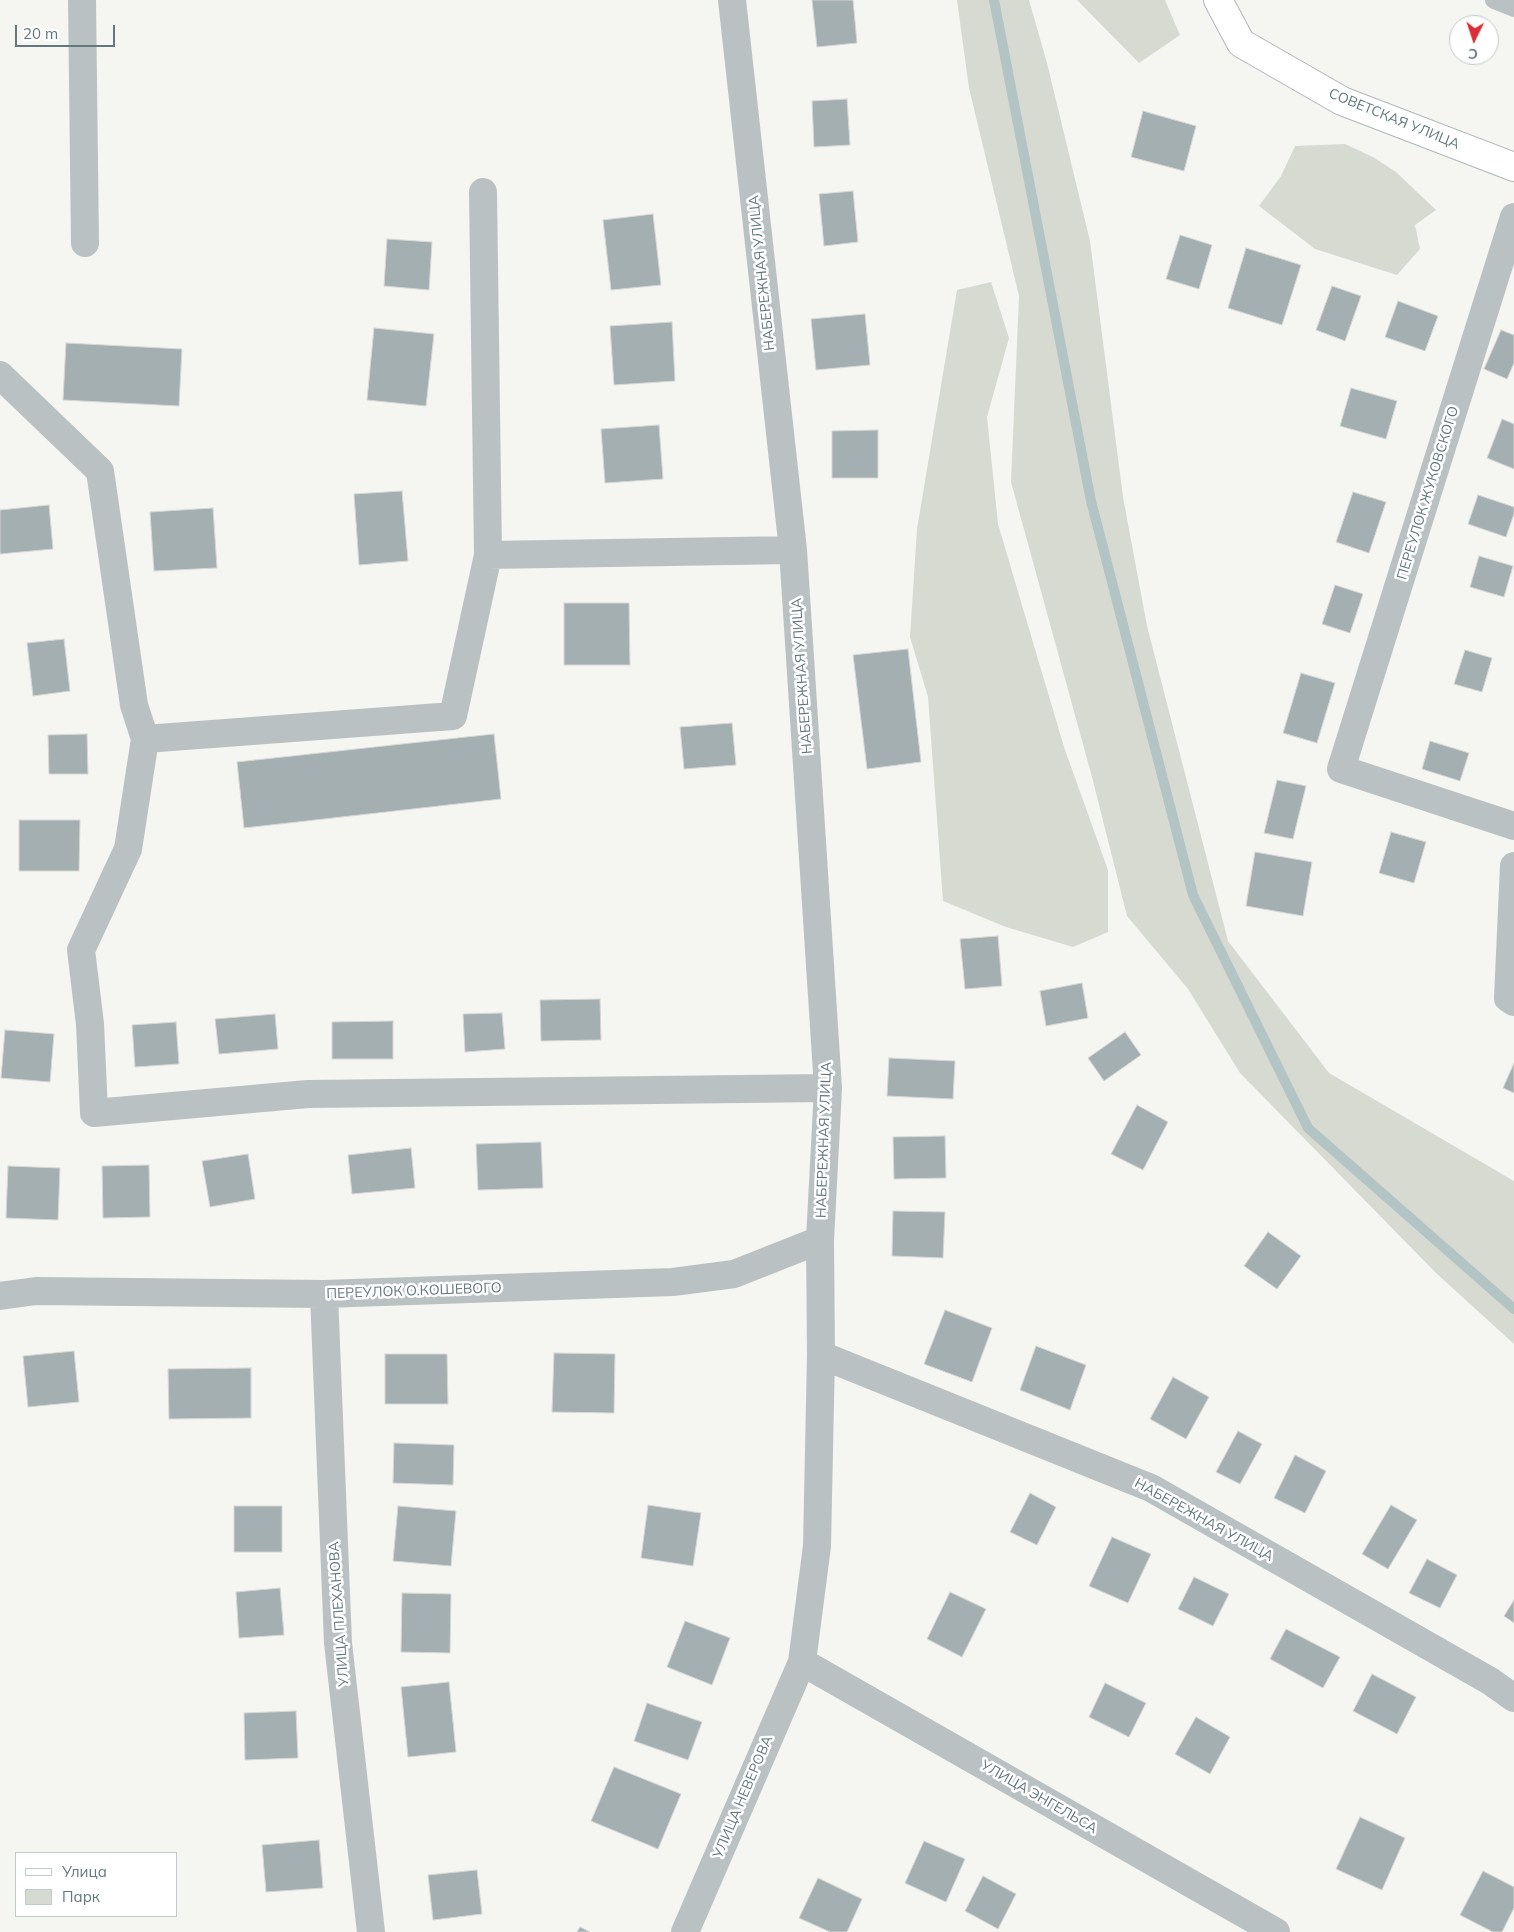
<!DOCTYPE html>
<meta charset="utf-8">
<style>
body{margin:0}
#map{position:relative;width:1514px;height:1932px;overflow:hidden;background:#f5f5f2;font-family:Mulish,sans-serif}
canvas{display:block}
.legend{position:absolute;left:15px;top:1852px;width:162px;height:65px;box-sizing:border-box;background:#fff;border:1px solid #c0c9cb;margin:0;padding:6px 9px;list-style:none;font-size:15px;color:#62787c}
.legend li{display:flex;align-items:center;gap:10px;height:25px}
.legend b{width:25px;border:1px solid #c0c9cb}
.north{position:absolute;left:1449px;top:15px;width:50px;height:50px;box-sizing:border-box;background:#fff;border:1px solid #c0c9cb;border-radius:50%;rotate:184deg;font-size:14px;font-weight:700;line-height:20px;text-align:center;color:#62787c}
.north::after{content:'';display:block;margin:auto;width:18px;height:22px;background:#da2e35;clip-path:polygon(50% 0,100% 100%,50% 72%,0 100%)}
.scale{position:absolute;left:15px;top:25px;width:100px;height:22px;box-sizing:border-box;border:2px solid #62787c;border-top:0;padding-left:6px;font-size:15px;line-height:18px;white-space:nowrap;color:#62787c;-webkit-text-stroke:4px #fff;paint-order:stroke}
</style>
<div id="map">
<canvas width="1514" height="1932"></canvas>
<ul class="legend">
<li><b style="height:6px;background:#fff"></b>Улица</li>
<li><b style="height:14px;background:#d7dad1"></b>Парк</li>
</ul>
<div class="north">С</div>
<div class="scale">20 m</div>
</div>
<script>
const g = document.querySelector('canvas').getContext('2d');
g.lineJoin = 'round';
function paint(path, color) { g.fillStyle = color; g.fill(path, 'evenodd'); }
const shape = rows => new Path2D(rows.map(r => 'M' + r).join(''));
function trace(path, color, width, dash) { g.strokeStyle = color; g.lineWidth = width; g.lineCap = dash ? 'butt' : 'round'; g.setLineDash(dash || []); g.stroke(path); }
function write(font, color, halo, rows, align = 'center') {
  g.font = font + ' Mulish,sans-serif'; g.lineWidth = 5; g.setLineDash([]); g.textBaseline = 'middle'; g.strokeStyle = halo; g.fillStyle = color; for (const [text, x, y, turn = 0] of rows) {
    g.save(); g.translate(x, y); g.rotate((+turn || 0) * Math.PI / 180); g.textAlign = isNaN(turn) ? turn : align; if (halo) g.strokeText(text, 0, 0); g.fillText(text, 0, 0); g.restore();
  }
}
paint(shape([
 [957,0,1029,0,1047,63,1090,241,1123,497,1147,626,1228,941,1329,1073,1514,1181,1514,1344,1436,1273,1240,1073,1188,989,1127,916,1092,777,1011,482,1019,296,969,88],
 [1077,0,1165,0,1180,35,1139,63],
 [1345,144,1373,157,1396,172,1436,210,1415,225,1420,249,1397,275,1315,249,1259,206,1281,176,1295,146],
 [991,282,1009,338,987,417,998,524,1064,747,1108,870,1108,932,1073,947,1006,927,943,901,928,697,910,637,917,529,957,290]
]), '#d7dad1');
trace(shape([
 [994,0,1091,501,1193,895,1308,1128,1514,1309]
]), '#b3c4c4', 10);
const building = shape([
 [812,0,853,0,857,43,817,47,812,0],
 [847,99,850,145,814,147,812,101,847,99],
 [1143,111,1196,126,1184,171,1131,157,1143,111],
 [853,191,858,242,824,246,819,194,853,191],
 [653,214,661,285,611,290,603,220,653,214],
 [1180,235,1212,245,1199,289,1166,279,1180,235],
 [387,239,432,242,429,290,384,286,387,239],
 [1246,248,1301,265,1282,325,1228,308,1246,248],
 [1332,286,1361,296,1345,341,1316,330,1332,286],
 [1398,301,1438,316,1425,351,1385,337,1398,301],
 [865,314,870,365,816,370,811,319,865,314],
 [672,322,675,381,614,385,610,326,672,322],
 [374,328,434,334,426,406,367,400,374,328],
 [1501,330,1514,335,1514,363,1507,379,1484,369,1501,330],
 [66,343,182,349,179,406,63,400,66,343],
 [1351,388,1397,401,1386,439,1340,426,1351,388],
 [1502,419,1514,424,1514,469,1487,458,1502,419],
 [659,425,663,479,605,483,601,429,659,425],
 [878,430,878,478,832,478,832,431,878,430],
 [402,491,408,561,359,565,354,494,402,491],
 [1353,492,1386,502,1369,553,1336,542,1353,492],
 [1478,495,1514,507,1514,514,1506,537,1468,524,1478,495],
 [49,505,53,549,0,554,0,510,49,505],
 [213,508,217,568,154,571,150,512,213,508],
 [1479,556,1513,566,1504,597,1470,587,1479,556],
 [1335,585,1363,594,1350,633,1322,624,1335,585],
 [564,603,629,603,630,665,564,665,564,603],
 [64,639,70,691,33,696,27,643,64,639],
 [908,649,921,762,867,769,853,655,908,649],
 [1465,650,1492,658,1482,692,1454,684,1465,650],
 [1301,673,1335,683,1317,743,1283,733,1301,673],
 [732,723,736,765,684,769,680,727,732,723],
 [87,734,88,774,49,774,48,735,87,734],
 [494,734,501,799,244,828,237,762,494,734],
 [1430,741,1469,753,1460,781,1422,769,1430,741],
 [1277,780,1306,786,1293,839,1264,833,1277,780],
 [19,820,80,820,79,871,19,871,19,820],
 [1391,832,1426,842,1414,883,1379,873,1391,832],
 [1255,852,1312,862,1303,916,1246,906,1255,852],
 [998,936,1002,986,965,989,960,939,998,936],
 [1082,983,1088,1018,1046,1026,1040,991,1082,983],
 [600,999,601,1040,541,1041,540,1000,600,999],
 [502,1013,505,1049,465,1052,463,1014,502,1013],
 [275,1014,278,1049,219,1054,215,1019,275,1014],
 [393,1021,393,1059,332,1059,332,1022,393,1021],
 [176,1022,179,1064,135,1067,132,1025,176,1022],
 [5,1030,54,1034,50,1082,1,1078,5,1030],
 [1125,1032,1141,1055,1104,1081,1088,1058,1125,1032],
 [889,1058,955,1061,953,1099,887,1096,889,1058],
 [1514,1063,1514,1093,1503,1088,1514,1063],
 [1137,1105,1168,1122,1143,1170,1111,1154,1137,1105],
 [945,1136,946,1178,894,1179,893,1137,945,1136],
 [541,1142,543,1188,478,1190,476,1144,541,1142],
 [411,1148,415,1188,352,1194,348,1155,411,1148],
 [248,1154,255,1199,210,1207,202,1161,248,1154],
 [149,1165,150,1217,103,1218,102,1166,149,1165],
 [8,1166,60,1168,58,1220,6,1218,8,1166],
 [893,1211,945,1212,943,1258,892,1256,893,1211],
 [1268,1232,1301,1256,1277,1289,1244,1266,1268,1232],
 [945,1310,992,1328,972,1382,924,1364,945,1310],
 [1036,1346,1086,1365,1070,1410,1020,1390,1036,1346],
 [74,1351,79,1402,28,1407,23,1356,74,1351],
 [554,1353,615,1354,614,1413,552,1412,554,1353],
 [385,1354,447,1354,448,1404,385,1404,385,1354],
 [251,1368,251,1418,169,1419,168,1369,251,1368],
 [1173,1377,1209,1397,1186,1439,1150,1419,1173,1377],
 [1238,1431,1262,1444,1240,1484,1216,1472,1238,1431],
 [394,1443,454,1445,453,1485,393,1483,394,1443],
 [1295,1455,1326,1471,1305,1513,1274,1498,1295,1455],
 [1030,1493,1056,1507,1037,1545,1010,1532,1030,1493],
 [648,1505,701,1513,693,1566,641,1558,648,1505],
 [1391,1505,1417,1520,1388,1569,1362,1554,1391,1505],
 [234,1506,282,1506,282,1552,234,1552,234,1506],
 [398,1506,456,1511,451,1566,393,1561,398,1506],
 [1112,1537,1151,1554,1128,1603,1089,1586,1112,1537],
 [1427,1559,1457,1575,1440,1608,1409,1593,1427,1559],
 [1194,1577,1229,1594,1213,1626,1178,1609,1194,1577],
 [280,1588,284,1635,239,1638,236,1592,280,1588],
 [950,1592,986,1609,962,1657,927,1639,950,1592],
 [402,1593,451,1594,450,1653,401,1652,402,1593],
 [1514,1600,1514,1623,1504,1616,1514,1600],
 [685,1621,730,1638,712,1685,667,1667,685,1621],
 [1286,1629,1340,1657,1323,1688,1270,1659,1286,1629],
 [1372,1674,1416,1697,1397,1734,1353,1711,1372,1674],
 [449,1682,456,1752,408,1757,401,1687,449,1682],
 [1105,1683,1146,1703,1129,1737,1089,1717,1105,1683],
 [647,1703,702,1722,688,1760,634,1741,647,1703],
 [296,1711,298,1758,245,1760,244,1713,296,1711],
 [1196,1717,1230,1737,1210,1774,1175,1754,1196,1717],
 [614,1767,681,1794,658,1849,591,1821,614,1767],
 [1360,1817,1405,1838,1382,1890,1336,1869,1360,1817],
 [319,1840,323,1888,266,1892,262,1845,319,1840],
 [924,1841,965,1859,946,1902,905,1883,924,1841],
 [477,1870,482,1914,433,1920,428,1875,477,1870],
 [1483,1871,1514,1887,1514,1908,1502,1932,1493,1932,1460,1915,1483,1871],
 [983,1876,1016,1894,998,1929,965,1911,983,1876],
 [818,1878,862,1899,847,1932,830,1932,799,1918,818,1878],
 [580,1927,590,1932,577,1932,580,1927]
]);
paint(building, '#a4afb2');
trace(building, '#d7d6d5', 1);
const secondary = shape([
 [1218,0,1241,43,1342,101,1514,167]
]);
trace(secondary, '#afb7b9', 30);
trace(shape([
 [1494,0,1514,8]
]), '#bac1c2', 18);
trace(shape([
 [82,0,85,243],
 [483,192,488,555,793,550],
 [1514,217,1341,769,1514,826],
 [0,375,100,471,134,705,145,739,128,849,81,950,90,1024,94,1113,308,1094,828,1088],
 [145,739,453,716,488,555],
 [1514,866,1508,998,1514,1002],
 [324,1294,338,1643,371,1932],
 [0,1296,36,1291,324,1294,673,1282,734,1274,820,1240],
 [821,1355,1151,1488,1490,1681,1514,1698],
 [802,1662,1276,1932],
 [685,1932,802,1662,817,1546,821,1355,820,1240,828,1088,793,550,732,0]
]), '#bac1c2', 28);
trace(secondary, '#fff', 28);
write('14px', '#62787c', '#fff', [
 ["СОВЕТСКАЯ УЛИЦА",1394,119,22],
 ["НАБЕРЕЖНАЯ УЛИЦА",762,273,-96],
 ["ПЕРЕУЛОК ЖУКОВСКОГО",1428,493,-73],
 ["НАБЕРЕЖНАЯ УЛИЦА",802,676,-94],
 ["НАБЕРЕЖНАЯ УЛИЦА",824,1140,-88],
 ["ПЕРЕУЛОК О.КОШЕВОГО",414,1291,-2],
 ["НАБЕРЕЖНАЯ УЛИЦА",1204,1520,29],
 ["УЛИЦА ПЛЕХАНОВА",339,1614,-94],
 ["УЛИЦА НЕВЕРОВА",743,1797,-67],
 ["УЛИЦА ЭНГЕЛЬСА",1039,1797,30]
]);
</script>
